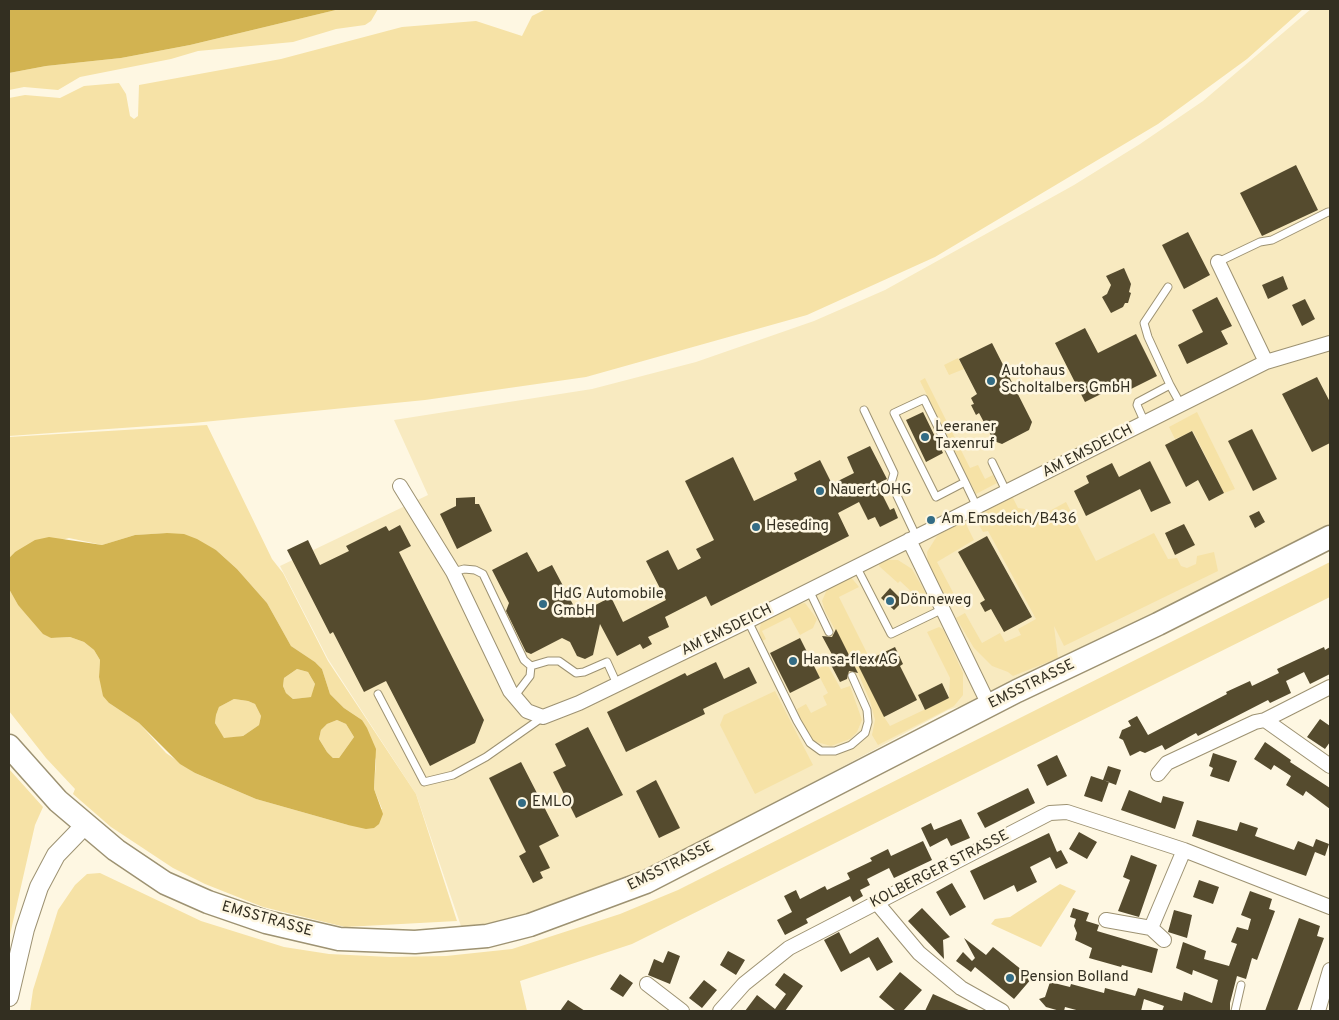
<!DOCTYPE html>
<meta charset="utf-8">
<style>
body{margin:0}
#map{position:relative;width:1339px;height:1020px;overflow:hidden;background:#fef7e2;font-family:Overpass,sans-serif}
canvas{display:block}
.frame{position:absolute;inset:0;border:10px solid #332f21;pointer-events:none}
</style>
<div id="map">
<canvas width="1339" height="1020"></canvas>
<div class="frame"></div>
</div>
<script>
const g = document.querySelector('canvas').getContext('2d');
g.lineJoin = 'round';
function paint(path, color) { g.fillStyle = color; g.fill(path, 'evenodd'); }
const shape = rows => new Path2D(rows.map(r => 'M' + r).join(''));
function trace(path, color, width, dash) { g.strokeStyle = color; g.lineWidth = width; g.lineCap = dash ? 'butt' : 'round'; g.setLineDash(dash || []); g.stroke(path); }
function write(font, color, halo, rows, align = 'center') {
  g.font = font + ' Overpass,sans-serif'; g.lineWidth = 5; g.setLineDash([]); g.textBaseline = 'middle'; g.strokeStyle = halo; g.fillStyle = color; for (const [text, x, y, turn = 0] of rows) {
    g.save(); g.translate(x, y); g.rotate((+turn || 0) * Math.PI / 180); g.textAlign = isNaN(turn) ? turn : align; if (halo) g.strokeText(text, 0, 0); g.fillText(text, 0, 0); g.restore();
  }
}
paint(shape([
 [1311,9,1330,9,1330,526,1026,687,948,710,643,874,496,926,462,929,416,794,328,659,280,566,428,495,394,420,592,389,696,362,814,321,885,290,1074,185,1140,144,1203,101]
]), '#f8eac0');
paint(shape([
 [340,9,378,9,371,21,365,25,336,29,293,42,198,51,171,59,80,77,58,90,24,87,9,90,9,73,46,66,121,58,190,45],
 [546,9,1303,9,1247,59,1158,124,935,257,807,315,586,377,425,400,193,423,9,436,9,98,25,95,60,98,84,86,119,83,126,94,130,116,134,119,138,116,139,85,281,59,402,27,476,21,522,36,532,16],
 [958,358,964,369,949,375,944,365],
 [925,378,970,468,978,465,985,479,993,475,997,483,976,494,920,381],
 [1197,412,1235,489,1224,493,1193,431,1175,439,1169,427],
 [207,425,272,559,283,573,328,661,416,794,457,921,345,927,263,907,205,884,173,868,111,827,73,794,75,789,46,758,9,711,9,589,18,605,51,638,70,637,84,642,94,650,100,660,99,677,109,703,139,723,166,753,195,773,256,799,348,825,382,809,374,789,376,760,362,720,344,708,330,694,322,669,315,662,291,646,267,603,237,569,216,550,167,533,135,535,102,545,69,538,15,552,9,558,9,437],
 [1012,496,1018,508,1025,509,1031,521,1066,502,1096,561,1154,533,1168,559,1177,558,1181,566,1187,568,1196,564,1197,556,1214,552,1218,571,1064,646,1054,626,1058,658,1013,676,1008,672,992,666,974,648,956,618,965,613,982,643,1000,633,1005,642,1021,635,1018,629,1036,619,988,531,983,532,973,514],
 [964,520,974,540,937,562,957,600,949,606,928,566,927,552,937,536],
 [884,560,898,560,912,569,928,597,926,604,922,606,914,594,900,581,898,583,879,566,880,562],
 [1330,562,1330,597,632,944,520,981,527,1011,30,1011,33,990,58,910,75,885,87,874,100,873,201,921,284,947,329,954,390,957,446,956,512,949,620,914,678,890],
 [850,576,859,587,839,597,870,659,884,717,890,726,949,698,950,678,927,632,939,627,943,629,963,673,963,695,954,706,878,745,872,735,875,720,870,701,858,673,825,611,822,601,828,587],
 [805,603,817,619,813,628,800,635,790,617,762,631,766,639,762,641,759,633,761,622,798,604],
 [827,664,841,689,850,686,862,720,857,732,850,739,831,746,813,741,800,720,797,709,806,704,811,713,827,705,823,696,828,693,816,670],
 [297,669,308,672,315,684,312,697,293,699,286,693,283,686,284,678],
 [775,691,813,765,755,794,720,725,724,715],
 [234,699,248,701,255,704,261,716,259,725,243,736,224,739,215,723,216,715,219,707],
 [337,720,346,724,354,737,339,758,333,758,327,752,319,739,321,730,327,724],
 [9,769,43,807,35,825,9,939],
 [1060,884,1076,891,1041,947,991,924,995,919,1010,917]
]), '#f6e2a6');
paint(shape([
 [9,9,340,9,190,45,121,58,46,66,9,73],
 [167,533,184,534,197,539,216,550,237,569,267,603,291,646,315,662,322,669,330,694,344,708,362,720,367,728,376,749,374,789,383,814,379,824,374,828,366,829,348,825,256,799,195,773,180,764,139,723,109,703,103,696,99,677,100,660,94,650,84,642,70,637,51,638,43,634,18,605,9,589,9,558,15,552,35,540,49,537,102,545,135,535],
 [297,669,308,672,315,684,311,697,293,699,286,693,283,686,284,678],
 [234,699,248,701,255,704,261,716,259,725,243,736,224,738,215,723,216,715,219,707],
 [337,720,346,724,354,737,339,758,333,758,327,752,319,739,321,730,327,724]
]), '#d2b351');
paint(shape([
 [1296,165,1318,210,1262,236,1240,193],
 [1188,232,1210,275,1184,289,1162,245],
 [1124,268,1131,284,1129,292,1131,293,1128,303,1125,303,1123,307,1111,313,1102,297,1107,294,1111,285,1106,276],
 [1283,276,1288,289,1268,299,1262,285],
 [1217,297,1232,326,1221,331,1228,344,1187,364,1178,345,1203,332,1192,310],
 [1305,299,1315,319,1302,326,1292,305],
 [1085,328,1098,353,1136,334,1157,376,1129,390,1125,382,1085,402,1055,343],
 [992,343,1032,422,1029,430,1002,444,994,441,979,413,976,415,971,405,974,404,971,398,977,394,959,359],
 [1317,377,1330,402,1330,443,1312,452,1282,394],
 [923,412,943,453,926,462,906,420],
 [1252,429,1277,479,1253,491,1228,441],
 [1192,431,1224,493,1209,501,1198,480,1186,487,1165,445],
 [870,446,887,479,877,484,890,510,894,508,898,518,880,527,875,517,868,520,859,502,838,513,849,536,711,606,706,596,665,617,669,627,648,637,652,644,643,649,640,644,617,656,600,624,593,655,585,659,577,656,570,642,562,638,531,654,526,652,506,611,509,603,492,570,527,552,538,572,552,565,578,614,611,597,623,622,666,600,646,561,668,550,678,570,701,558,696,549,714,540,685,481,733,457,754,501,797,480,794,473,820,460,832,484,854,473,847,457],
 [1150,461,1171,503,1151,512,1140,489,1086,516,1074,491,1089,483,1086,476,1112,463,1119,477],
 [475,497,475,504,479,504,492,531,457,549,440,514,456,506,456,498],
 [1259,511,1265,522,1255,528,1249,516],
 [1184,524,1195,545,1175,555,1165,533],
 [400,525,411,546,399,552,484,720,475,743,430,766,386,681,364,692,333,632,330,634,287,550,308,540,320,565,349,551,346,546,386,526,389,531],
 [987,536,1032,617,1004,632,991,609,985,612,980,603,985,600,958,552],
 [890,588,903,601,894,610,881,598],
 [836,629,858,673,849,671,847,679,840,682,830,663,835,660,822,636,832,637],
 [800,638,820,678,790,693,770,653],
 [895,647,903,664,900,666,917,700,884,717,858,665],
 [1324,647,1325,650,1330,647,1330,674,1310,684,1304,672,1286,681,1291,693,1270,703,1268,700,1198,736,1196,733,1165,750,1162,745,1145,753,1140,751,1130,756,1123,740,1119,738,1122,730,1131,726,1128,721,1137,716,1148,735,1227,694,1226,692,1250,681,1252,686,1279,673,1277,669],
 [716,662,724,679,749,667,757,683,703,709,705,714,626,752,607,712,685,673,687,676],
 [942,683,949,698,925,710,918,695],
 [1320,719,1330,726,1330,742,1325,749,1307,737],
 [588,727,623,795,576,818,553,772,566,766,555,744],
 [1265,742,1291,760,1290,762,1330,788,1330,809,1306,791,1303,796,1286,785,1291,776,1274,765,1271,770,1254,759],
 [1213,753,1237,761,1229,782,1210,776,1213,768,1209,766],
 [1057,755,1067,776,1047,786,1037,765],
 [521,762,559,836,539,846,550,868,540,872,543,878,533,883,519,856,526,852,489,778],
 [1108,766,1121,770,1116,785,1103,780],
 [1091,776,1109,782,1102,802,1084,796],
 [656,780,680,828,659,838,636,791],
 [1028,788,1035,803,985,828,977,813],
 [1129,790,1161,803,1163,796,1184,802,1175,829,1121,810],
 [961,819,970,838,951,846,947,838,930,847,921,828,931,823,934,830],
 [1197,820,1237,831,1240,822,1258,828,1255,836,1294,850,1298,841,1313,847,1316,839,1329,844,1325,856,1315,852,1306,876,1192,836],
 [1079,832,1097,842,1087,859,1069,849],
 [1049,833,1057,852,1061,850,1068,863,1056,869,1050,857,1030,867,1037,882,1017,892,1014,885,984,900,970,871],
 [923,841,932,860,894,878,889,868,867,879,870,885,860,890,863,896,853,902,850,896,806,919,808,923,785,935,777,920,792,912,784,896,796,890,800,899,825,886,827,890,850,879,847,873,872,861,870,858,888,849,891,856],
 [1131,855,1157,865,1139,917,1118,911,1130,880,1123,877],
 [1199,880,1219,887,1213,904,1193,897],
 [952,883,966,907,950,916,936,892],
 [1250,891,1272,899,1269,909,1275,911,1257,960,1252,958,1246,979,1237,976,1230,1003,1230,1011,1162,1011,1164,1006,1144,999,1141,1011,1080,1011,1065,1007,1064,1011,1060,1011,1046,1007,1039,999,1045,997,1050,982,1070,987,1071,984,1104,993,1105,988,1135,996,1138,988,1182,1001,1184,992,1212,1003,1218,980,1193,970,1192,975,1176,968,1183,942,1206,951,1204,959,1229,966,1237,944,1231,942,1237,927,1248,930,1251,919,1241,915],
 [922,908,950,937,943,940,944,959,908,921],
 [1073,908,1089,913,1086,921,1099,925,1097,931,1158,949,1152,973,1122,965,1121,967,1089,958,1092,948,1075,940,1077,933,1074,926,1076,919,1070,917],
 [1174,910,1192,915,1187,938,1168,932],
 [1299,918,1320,926,1317,936,1324,938,1313,968,1297,1011,1265,1011],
 [839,932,850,954,878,937,893,962,877,971,869,957,841,972,824,940],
 [964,938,986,955,993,947,1032,978,1014,999,975,967,971,972,956,961,963,952,972,961,975,958],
 [668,951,680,956,670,984,648,975,654,959,663,963],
 [728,951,745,960,736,975,720,965],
 [900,972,922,990,903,1011,896,1011,879,997],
 [784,973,803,986,785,1011,745,1011,757,995,775,1009,786,994,775,985],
 [620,974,633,983,623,997,610,989],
 [704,980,717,990,702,1008,689,998],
 [933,994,971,1011,925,1011],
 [568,1000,585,1011,560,1011]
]), '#554b2e');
const service = shape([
 [1218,262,1260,242,1272,240,1328,212],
 [1168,287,1144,323,1148,337,1170,385],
 [864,410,894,473,891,483,916,536],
 [1145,423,1137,405,1138,402,1170,385,1181,405],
 [992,462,1007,493],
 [965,482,936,497,894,413,924,399,965,482,977,507],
 [856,566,891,634,943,609],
 [453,572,464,569,475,570,483,574,524,660,531,666,548,661,559,661,576,673,584,672,607,662,617,684],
 [809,590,829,632],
 [748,621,797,721,810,743,821,751,835,751,851,745,865,733,868,722,867,710,852,676],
 [378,694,424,782,453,775,486,757,543,717],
 [514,697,530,676,531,666],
 [1235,1011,1241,985]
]);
const minor = shape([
 [1218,262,1266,362],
 [400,486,453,572,510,691,527,711,543,717,579,703,748,621,1266,362,1330,343],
 [909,540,989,705],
 [1265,720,1330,766],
 [1158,774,1167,763,1255,722,1265,720,1330,687],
 [877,903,919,953,961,988,1002,1011],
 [1106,920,1151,928,1184,850],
 [1151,928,1164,940],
 [647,984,682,1011],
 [720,1011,744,984,789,948,1050,813,1067,812,1184,850,1330,907],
 [1318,1011,1330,970]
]);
const tertiary = shape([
 [9,997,25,929,39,887,56,855,85,825]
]);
const primary = shape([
 [9,746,58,801,116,850,165,883,208,902,266,922,339,939,415,942,487,936,530,925,646,882,1017,691,1158,624,1330,537]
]);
trace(service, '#9d9272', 9);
trace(minor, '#9d9272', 16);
trace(tertiary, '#9d9272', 20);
trace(primary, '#9d9272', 25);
trace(service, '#fff', 7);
trace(minor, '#fff', 14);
trace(tertiary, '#fff', 18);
trace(primary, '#fff', 22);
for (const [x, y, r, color] of [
 [991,381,5,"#336c85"],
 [925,437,5,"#336c85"],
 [820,491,5,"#336c85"],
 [931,520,5,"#336c85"],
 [756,527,5,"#336c85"],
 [890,601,5,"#336c85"],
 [543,604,5,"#336c85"],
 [793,661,5,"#336c85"],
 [522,803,5,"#336c85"],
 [1010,978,5,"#336c85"]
]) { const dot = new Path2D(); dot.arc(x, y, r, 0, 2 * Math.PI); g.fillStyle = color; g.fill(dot); trace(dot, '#fef7e2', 2); }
write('15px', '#332f21', '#fef7e2', [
 ["Autohaus",1001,372],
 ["Scholtalbers GmbH",1001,389],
 ["Leeraner",935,428],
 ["Taxenruf",935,445],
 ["Nauert OHG",830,491],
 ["Am Emsdeich/B436",941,520],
 ["Heseding",766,527],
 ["HdG Automobile",553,595],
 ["GmbH",553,612],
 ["Dönneweg",900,601],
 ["Hansa-flex AG",803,661],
 ["EMLO",532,803],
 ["Pension Bolland",1020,978]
], 'left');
write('15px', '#332f21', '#fef7e2', [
 ["AM EMSDEICH",1088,452,-27],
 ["AM EMSDEICH",727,631,-26],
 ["EMSSTRASSE",1032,685,-26],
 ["EMSSTRASSE",671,867,-26],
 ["KOLBERGER STRASSE",940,870,-27],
 ["EMSSTRASSE",267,920,16]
]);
</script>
